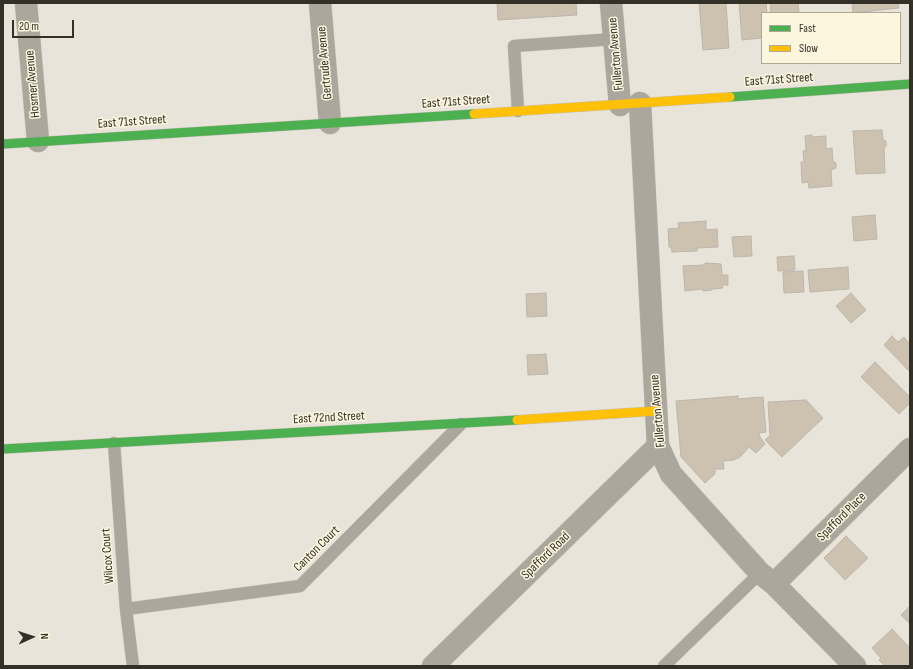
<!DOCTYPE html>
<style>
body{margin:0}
#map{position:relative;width:913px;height:669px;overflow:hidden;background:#e9e4d9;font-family:"Sofia Sans Condensed",sans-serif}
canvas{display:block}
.frame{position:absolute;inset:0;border:4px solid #333028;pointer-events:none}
.legend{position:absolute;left:761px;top:12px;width:140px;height:52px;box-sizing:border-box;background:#fdf6df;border:1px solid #aca796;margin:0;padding:5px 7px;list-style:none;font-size:12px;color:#333028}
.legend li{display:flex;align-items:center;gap:8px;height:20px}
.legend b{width:20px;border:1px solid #aca796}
.north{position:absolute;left:12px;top:617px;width:40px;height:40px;-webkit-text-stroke:3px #fdf6df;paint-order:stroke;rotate:87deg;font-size:11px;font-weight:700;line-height:16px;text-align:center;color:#333028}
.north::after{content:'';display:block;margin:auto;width:14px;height:18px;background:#333028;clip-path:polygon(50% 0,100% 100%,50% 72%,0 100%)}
.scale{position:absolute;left:12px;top:20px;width:62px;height:18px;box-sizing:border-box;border:2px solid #333028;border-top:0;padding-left:5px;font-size:12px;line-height:14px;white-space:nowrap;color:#333028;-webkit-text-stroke:3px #fdf6df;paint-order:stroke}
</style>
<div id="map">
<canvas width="913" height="669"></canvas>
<div class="frame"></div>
<ul class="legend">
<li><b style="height:5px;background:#4caf50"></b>Fast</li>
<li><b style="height:5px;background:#ffc107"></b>Slow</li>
</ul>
<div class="north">N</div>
<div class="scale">20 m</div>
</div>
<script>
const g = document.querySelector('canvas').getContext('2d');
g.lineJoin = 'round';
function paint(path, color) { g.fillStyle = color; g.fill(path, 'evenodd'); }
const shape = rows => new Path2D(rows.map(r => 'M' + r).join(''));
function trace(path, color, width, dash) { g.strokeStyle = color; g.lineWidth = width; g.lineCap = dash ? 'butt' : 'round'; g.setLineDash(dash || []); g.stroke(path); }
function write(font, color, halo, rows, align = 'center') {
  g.font = font + ' "Sofia Sans Condensed",sans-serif'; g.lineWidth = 3; g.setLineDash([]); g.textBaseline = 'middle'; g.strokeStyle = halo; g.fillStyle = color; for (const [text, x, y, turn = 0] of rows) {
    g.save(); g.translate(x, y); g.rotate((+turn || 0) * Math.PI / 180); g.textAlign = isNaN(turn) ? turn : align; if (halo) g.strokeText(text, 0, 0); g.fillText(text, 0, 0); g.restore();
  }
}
const building = shape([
 [497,3,576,3,577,15,498,20,497,3],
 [699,3,726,3,729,48,703,50,699,3],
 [739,3,766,3,767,13,762,13,762,38,742,40,739,3],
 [770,3,798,3,799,13,771,13,770,3],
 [852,3,898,3,899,8,853,13,852,3],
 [882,130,883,140,886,141,886,146,884,148,885,173,856,174,853,131,882,130],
 [812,135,812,137,826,136,826,149,832,148,833,161,836,163,836,168,831,170,832,186,809,188,808,182,802,183,801,162,804,162,803,151,806,151,805,136,812,135],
 [875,215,877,239,854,241,852,217,875,215],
 [706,221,706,230,717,229,718,247,697,248,697,251,672,252,671,247,669,247,668,229,679,228,678,223,706,221],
 [751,236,752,256,734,257,732,237,751,236],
 [794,256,795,270,778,271,777,257,794,256],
 [706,263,721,264,722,275,728,275,728,285,722,285,723,288,712,289,712,290,703,291,702,289,685,291,683,266,703,265,706,263],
 [848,267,849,289,810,292,808,270,848,267],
 [803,271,804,292,784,293,783,272,803,271],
 [546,293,547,316,527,317,526,294,546,293],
 [851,293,866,310,851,323,836,306,851,293],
 [892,336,898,342,904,337,910,344,910,372,884,345,892,336],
 [546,354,548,374,528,375,527,355,546,354],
 [875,362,910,397,910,403,899,414,861,377,875,362],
 [738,396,738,399,763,397,766,432,759,433,760,437,765,444,756,453,749,447,740,457,734,460,723,461,724,469,715,469,715,474,705,483,681,457,676,401,738,396],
 [806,400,823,418,782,457,765,440,770,436,768,402,806,400],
 [846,536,868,558,845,580,824,558,846,536],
 [910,606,910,624,901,615,910,606],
 [892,629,910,648,910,666,885,666,879,660,881,658,872,648,892,629]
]);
paint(building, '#cdc1af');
trace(building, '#bbb6ae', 1);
const lane = shape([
 [518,111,514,46,614,39],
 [114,443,126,609,133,666],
 [126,609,300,586,461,424],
 [664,666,760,573]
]);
const street = shape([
 [26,3,38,141],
 [320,3,330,123],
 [611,3,620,105],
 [640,103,658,446,671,474,760,573,774,584,855,666],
 [774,584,910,449],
 [433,666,658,446]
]);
const fast = shape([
 [730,97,910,84],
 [3,144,474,114],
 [3,449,517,420]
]);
const slow = shape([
 [474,114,730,97],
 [517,420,656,411]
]);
trace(lane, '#c3bfb7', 13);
trace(street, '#c3bfb7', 23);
trace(fast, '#c3bfb7', 10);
trace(slow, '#c3bfb7', 10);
trace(lane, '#aba79c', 12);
trace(street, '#aba79c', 22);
trace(fast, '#4caf50', 9);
trace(slow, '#ffc107', 9);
write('13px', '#333028', '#fdf6df', [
 ["Fullerton Avenue",616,54,-95],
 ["Gertrude Avenue",325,63,-95],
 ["East 71st Street",779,80,-4],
 ["Hosmer Avenue",33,84,-95],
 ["East 71st Street",456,102,-4],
 ["East 71st Street",132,122,-4],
 ["Fullerton Avenue",658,411,-95],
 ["East 72nd Street",329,418,-3],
 ["Spafford Place",842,517,-45],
 ["Canton Court",317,549,-45],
 ["Wilcox Court",108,556,-94],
 ["Spafford Road",546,556,-44]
]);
</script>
